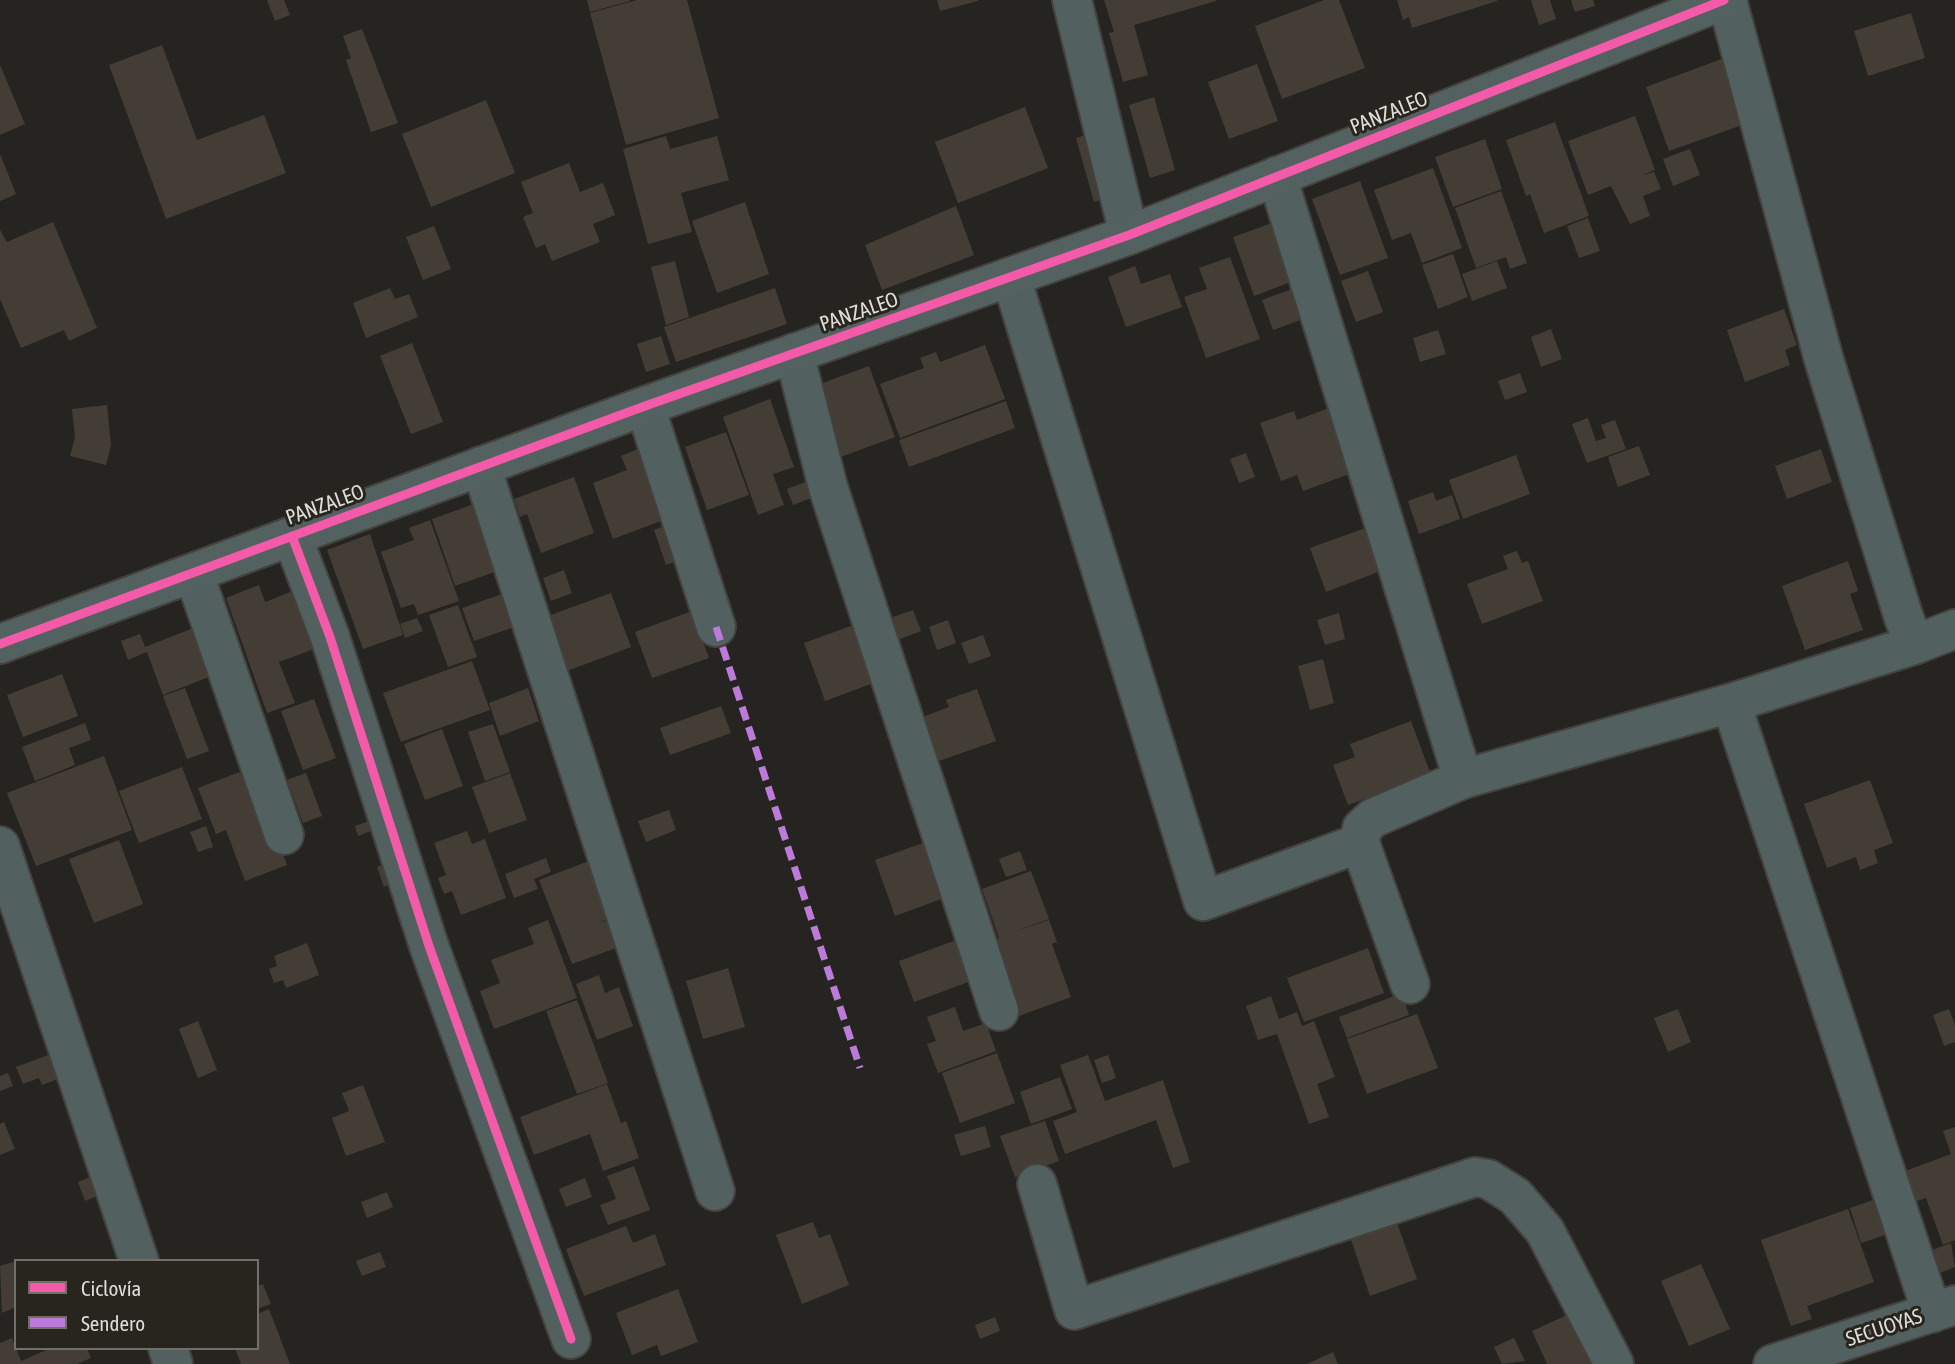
<!DOCTYPE html>
<meta charset="utf-8">
<style>
body{margin:0}
#map{position:relative;width:1955px;height:1364px;overflow:hidden;background:#262421;font-family:"Asap Condensed",sans-serif}
canvas{display:block}
.legend{position:absolute;left:14px;top:1259px;width:245px;height:91px;box-sizing:border-box;background:#28251f;border:2px solid #716f69;margin:0;padding:9px 12px;list-style:none;font-size:21px;color:#dfddd9}
.legend li{display:flex;align-items:center;gap:14px;height:35px}
.legend b{width:35px;border:2px solid #716f69}
</style>
<div id="map">
<canvas width="1955" height="1364"></canvas>
<ul class="legend">
<li><b style="height:9px;background:#f35aa7"></b>Ciclovía</li>
<li><b style="height:9px;background:#bd7bd9"></b>Sendero</li>
</ul>
</div>
<script>
const g = document.querySelector('canvas').getContext('2d');
g.lineJoin = 'round';
function paint(path, color) { g.fillStyle = color; g.fill(path, 'evenodd'); }
const shape = rows => new Path2D(rows.map(r => 'M' + r).join(''));
function trace(path, color, width, dash) { g.strokeStyle = color; g.lineWidth = width; g.lineCap = dash ? 'butt' : 'round'; g.setLineDash(dash || []); g.stroke(path); }
function write(font, color, halo, rows, align = 'center') {
  g.font = font + ' "Asap Condensed",sans-serif'; g.lineWidth = 6; g.setLineDash([]); g.textBaseline = 'middle'; g.strokeStyle = halo; g.fillStyle = color; for (const [text, x, y, turn = 0] of rows) {
    g.save(); g.translate(x, y); g.rotate((+turn || 0) * Math.PI / 180); g.textAlign = isNaN(turn) ? turn : align; if (halo) g.strokeText(text, 0, 0); g.fillText(text, 0, 0); g.restore();
  }
}
paint(shape([
 [267,0,284,0,290,15,275,21],
 [587,0,630,0,630,1,590,12],
 [637,0,687,0,719,118,626,145,590,13],
 [937,0,978,0,978,1,940,11],
 [1104,0,1216,0,1216,1,1134,25,1148,75,1123,82,1109,33,1114,32],
 [1324,0,1339,0,1365,68,1282,99,1255,26],
 [1397,0,1497,0,1497,1,1412,28,1409,17,1403,20],
 [1531,0,1550,0,1556,19,1539,25],
 [1571,0,1593,0,1595,6,1575,12],
 [1911,13,1925,58,1868,76,1854,31],
 [362,29,398,123,371,132,346,60,351,58,343,36],
 [162,45,197,140,264,115,286,173,166,219,109,65],
 [1735,54,1759,119,1669,151,1646,87],
 [1257,64,1278,121,1229,139,1208,82],
 [0,65,25,124,0,135],
 [1154,97,1175,170,1150,178,1129,105],
 [486,100,515,173,431,207,402,134],
 [1025,107,1048,168,958,203,935,142],
 [1635,116,1655,170,1642,175,1654,172,1661,189,1643,196,1650,216,1630,224,1611,186,1588,195,1568,141],
 [1555,122,1589,216,1544,233,1530,194,1526,196,1506,140],
 [1096,132,1114,196,1094,202,1076,138],
 [666,136,670,149,717,136,729,180,681,193,692,232,648,244,623,149],
 [1485,139,1502,189,1453,207,1435,157],
 [1690,149,1700,175,1673,186,1663,159],
 [0,154,16,194,0,201],
 [569,163,580,192,603,183,615,215,593,224,600,242,552,261,545,244,536,248,523,217,533,213,521,182],
 [1433,168,1462,248,1422,263,1411,233,1392,240,1374,190],
 [1360,181,1388,258,1340,275,1312,199],
 [1501,191,1527,263,1510,269,1506,257,1476,268,1455,208],
 [745,202,769,274,717,293,692,221],
 [956,206,974,255,882,290,865,245],
 [1286,218,1307,276,1254,296,1233,237],
 [1588,218,1600,251,1579,258,1567,226],
 [53,222,97,328,69,341,64,330,21,348,0,299,0,230,7,242],
 [434,226,451,269,423,280,406,237],
 [1453,254,1468,297,1438,309,1422,265],
 [1230,257,1260,339,1206,358,1184,297,1207,289,1199,268],
 [675,261,689,317,666,325,651,267],
 [1497,261,1507,288,1472,301,1462,274],
 [1135,266,1141,284,1170,274,1182,307,1126,327,1108,277],
 [1368,271,1383,312,1356,322,1341,281],
 [1306,284,1317,314,1273,330,1262,300],
 [390,288,395,299,409,294,418,317,366,338,353,303],
 [775,288,787,324,676,362,664,327],
 [1784,309,1797,345,1785,350,1790,365,1745,382,1727,330],
 [1551,329,1562,359,1541,367,1531,337],
 [1438,330,1446,354,1420,362,1413,338],
 [661,336,670,364,646,372,637,344],
 [412,343,443,422,411,434,380,356],
 [985,345,1005,399,900,438,880,384,924,368,920,358,936,352,940,362],
 [869,366,895,437,838,458,812,387],
 [1520,373,1527,392,1505,400,1498,381],
 [770,399,794,467,773,474,784,505,758,515,723,417],
 [1006,401,1015,428,909,467,899,440],
 [107,405,111,446,106,465,70,456,75,437,72,409],
 [1332,407,1355,472,1303,491,1297,475,1281,481,1260,423,1294,411,1297,420],
 [1588,418,1596,441,1606,438,1601,425,1615,420,1626,449,1587,463,1572,424],
 [726,432,749,495,707,510,685,447],
 [1639,446,1650,475,1618,487,1608,457],
 [640,448,666,519,613,539,593,483,627,470,621,456],
 [1821,449,1832,482,1787,499,1775,466],
 [1246,453,1255,477,1239,483,1230,459],
 [1516,455,1530,494,1463,519,1449,480],
 [574,477,594,533,541,553,527,514,520,517,514,499],
 [808,481,814,497,793,505,787,489],
 [1433,492,1436,501,1452,495,1460,519,1419,534,1408,501],
 [480,502,503,569,455,586,432,519],
 [430,520,459,601,418,615,414,604,401,608,381,552,414,540,409,528],
 [667,525,679,560,666,565,654,530],
 [1368,527,1383,570,1326,592,1310,548],
 [370,534,403,635,363,649,327,550],
 [1517,551,1522,563,1528,561,1543,601,1482,624,1467,584,1508,569,1503,556],
 [1848,561,1858,591,1850,594,1863,630,1805,650,1782,586],
 [564,570,572,593,551,601,543,578],
 [259,585,265,602,306,586,327,644,279,662,295,703,267,713,226,598],
 [505,593,517,626,474,641,462,608],
 [611,593,631,647,567,671,548,616],
 [458,605,477,657,448,667,429,615],
 [913,610,921,631,895,641,887,619],
 [692,611,709,658,652,678,635,632],
 [1339,613,1345,639,1325,645,1317,620],
 [417,618,423,631,405,638,400,624],
 [948,620,956,643,937,650,929,627],
 [859,623,879,681,825,701,804,643],
 [191,629,209,677,163,695,147,652,128,660,121,641,140,634,145,647],
 [983,635,991,656,969,664,961,643],
 [1323,659,1334,703,1310,710,1298,666],
 [472,661,490,710,401,742,383,693],
 [62,674,78,716,23,737,7,695],
 [185,688,209,751,187,759,163,696],
 [528,688,539,721,500,736,489,703],
 [977,689,996,741,936,762,920,718,949,707,946,700],
 [314,699,336,758,303,770,281,711],
 [721,706,731,733,670,755,660,728],
 [1411,721,1431,775,1348,805,1333,765,1355,757,1350,744],
 [85,723,91,740,69,748,75,765,35,781,22,747],
 [493,724,510,772,485,781,468,732],
 [442,729,463,786,425,800,404,744],
 [104,756,132,830,36,866,7,793],
 [182,767,202,819,139,843,119,791],
 [250,768,287,865,245,881,226,830,216,834,198,788],
 [306,773,322,816,303,823,287,780],
 [510,773,527,820,489,833,472,787],
 [1870,780,1893,843,1874,850,1878,863,1860,870,1856,857,1827,868,1804,804],
 [669,810,676,830,646,842,638,821],
 [372,820,376,829,358,836,355,826],
 [206,826,213,847,198,852,190,832],
 [467,831,472,844,485,839,506,898,461,915,452,891,444,894,438,878,446,875,434,843],
 [119,840,143,904,94,923,69,859],
 [923,843,944,898,895,916,875,860],
 [1020,851,1027,870,1006,877,999,859],
 [546,858,551,872,534,879,538,889,514,898,505,874],
 [391,861,399,881,384,887,377,867],
 [589,861,611,918,599,923,610,920,619,947,572,964,539,880],
 [1031,871,1049,919,1013,932,1049,920,1057,942,1052,944,1071,997,1019,1016,999,963,994,940,999,938,982,889],
 [548,920,577,998,494,1029,480,991,500,983,491,960,534,944,528,928],
 [959,939,974,980,914,1002,899,961],
 [307,943,319,975,286,988,283,980,274,983,269,969,277,966,274,956],
 [1368,948,1384,993,1304,1022,1287,978],
 [728,968,745,1027,703,1039,686,981],
 [599,975,605,993,619,987,633,1026,597,1040,576,984],
 [1402,993,1409,1015,1347,1038,1339,1017],
 [1271,996,1279,1019,1297,1012,1302,1026,1314,1021,1335,1077,1317,1084,1329,1117,1309,1124,1277,1034,1258,1040,1246,1006],
 [577,1000,608,1083,577,1094,546,1011],
 [955,1007,963,1031,986,1023,996,1051,938,1073,927,1044,936,1041,927,1017],
 [1678,1009,1691,1042,1668,1052,1654,1018],
 [1949,1009,1955,1025,1955,1042,1944,1046,1933,1015],
 [1417,1014,1438,1068,1367,1094,1347,1039],
 [198,1021,217,1070,198,1078,179,1029],
 [997,1053,1015,1103,960,1123,942,1073],
 [48,1055,58,1079,42,1085,39,1078,23,1084,16,1067],
 [1088,1055,1105,1101,1163,1080,1190,1162,1173,1168,1156,1120,1065,1154,1053,1121,1077,1112,1060,1065],
 [1108,1055,1116,1078,1102,1083,1094,1060],
 [8,1073,13,1086,0,1091,0,1076],
 [1060,1077,1072,1109,1031,1124,1020,1092],
 [607,1084,621,1123,626,1121,639,1158,603,1171,590,1134,534,1155,520,1117],
 [363,1085,385,1142,346,1156,332,1118,349,1111,342,1093],
 [1045,1121,1059,1161,1015,1177,1000,1136],
 [4,1122,15,1149,0,1155,0,1124],
 [985,1126,991,1147,961,1156,954,1135],
 [1955,1127,1955,1240,1943,1245,1926,1198,1911,1203,1900,1173,1951,1154,1943,1131],
 [634,1166,650,1210,608,1225,600,1205,616,1199,607,1176],
 [90,1177,97,1196,85,1201,78,1182],
 [585,1178,592,1197,566,1207,559,1189],
 [387,1192,393,1207,367,1218,361,1202],
 [1879,1198,1891,1233,1861,1243,1850,1208],
 [1848,1209,1874,1282,1807,1306,1812,1319,1791,1326,1761,1240],
 [1396,1220,1417,1279,1370,1296,1350,1237],
 [813,1222,819,1238,830,1234,849,1285,802,1304,776,1235],
 [626,1226,633,1243,655,1234,666,1265,584,1296,566,1249],
 [1951,1243,1955,1267,1935,1275,1927,1252],
 [380,1252,386,1267,362,1276,356,1261],
 [16,1261,16,1307,2,1313,0,1266],
 [1701,1264,1730,1329,1689,1346,1661,1281],
 [263,1284,271,1304,257,1309,257,1286],
 [678,1289,698,1342,661,1356,657,1345,632,1355,616,1313],
 [269,1309,290,1364,241,1364,235,1348,257,1348,257,1314],
 [1578,1310,1603,1364,1547,1364,1532,1331],
 [995,1317,1000,1331,980,1339,975,1325],
 [12,1338,21,1361,51,1348,87,1348,91,1358,77,1364,0,1364,0,1343],
 [1514,1338,1525,1361,1502,1364,1494,1347],
 [1333,1352,1338,1364,1307,1364]
]), '#443d35');
const street = shape([
 [1072,0,1129,235],
 [1727,0,1824,360,1903,615,1914,645,1955,629],
 [1277,176,1463,779],
 [1011,277,1203,901,1360,843],
 [794,353,828,487,999,1011],
 [645,406,716,627],
 [481,466,715,1191],
 [292,536,330,637,429,946,571,1339],
 [194,574,284,835],
 [1731,703,1932,1313],
 [0,846,139,1261],
 [1410,984,1360,843,1362,828,1373,818,1463,779,1731,703,1914,645],
 [1037,1184,1074,1310,1475,1177,1488,1179,1515,1196,1545,1231,1614,1364],
 [168,1348,173,1364],
 [1773,1364,1955,1305]
]);
const secondary = shape([
 [0,644,645,406,1129,235,1724,0]
]);
trace(street, '#43423f', 42);
trace(secondary, '#43423f', 42);
trace(street, '#52605f', 38);
trace(secondary, '#536160', 38);
trace(shape([
 [716,627,860,1068]
]), '#bd7bd9', 7, [14, 7]);
trace(shape([
 [292,536,330,637,429,946,571,1339],
 [0,644,645,406,1129,235,1724,0]
]), '#f35aa7', 9);
write('21px', '#dfddd9', '#28251f', [
 ["PANZALEO",1389,113,-22],
 ["PANZALEO",859,312,-19],
 ["PANZALEO",325,505,-20],
 ["SECUOYAS",1884,1328,-18]
]);
</script>
